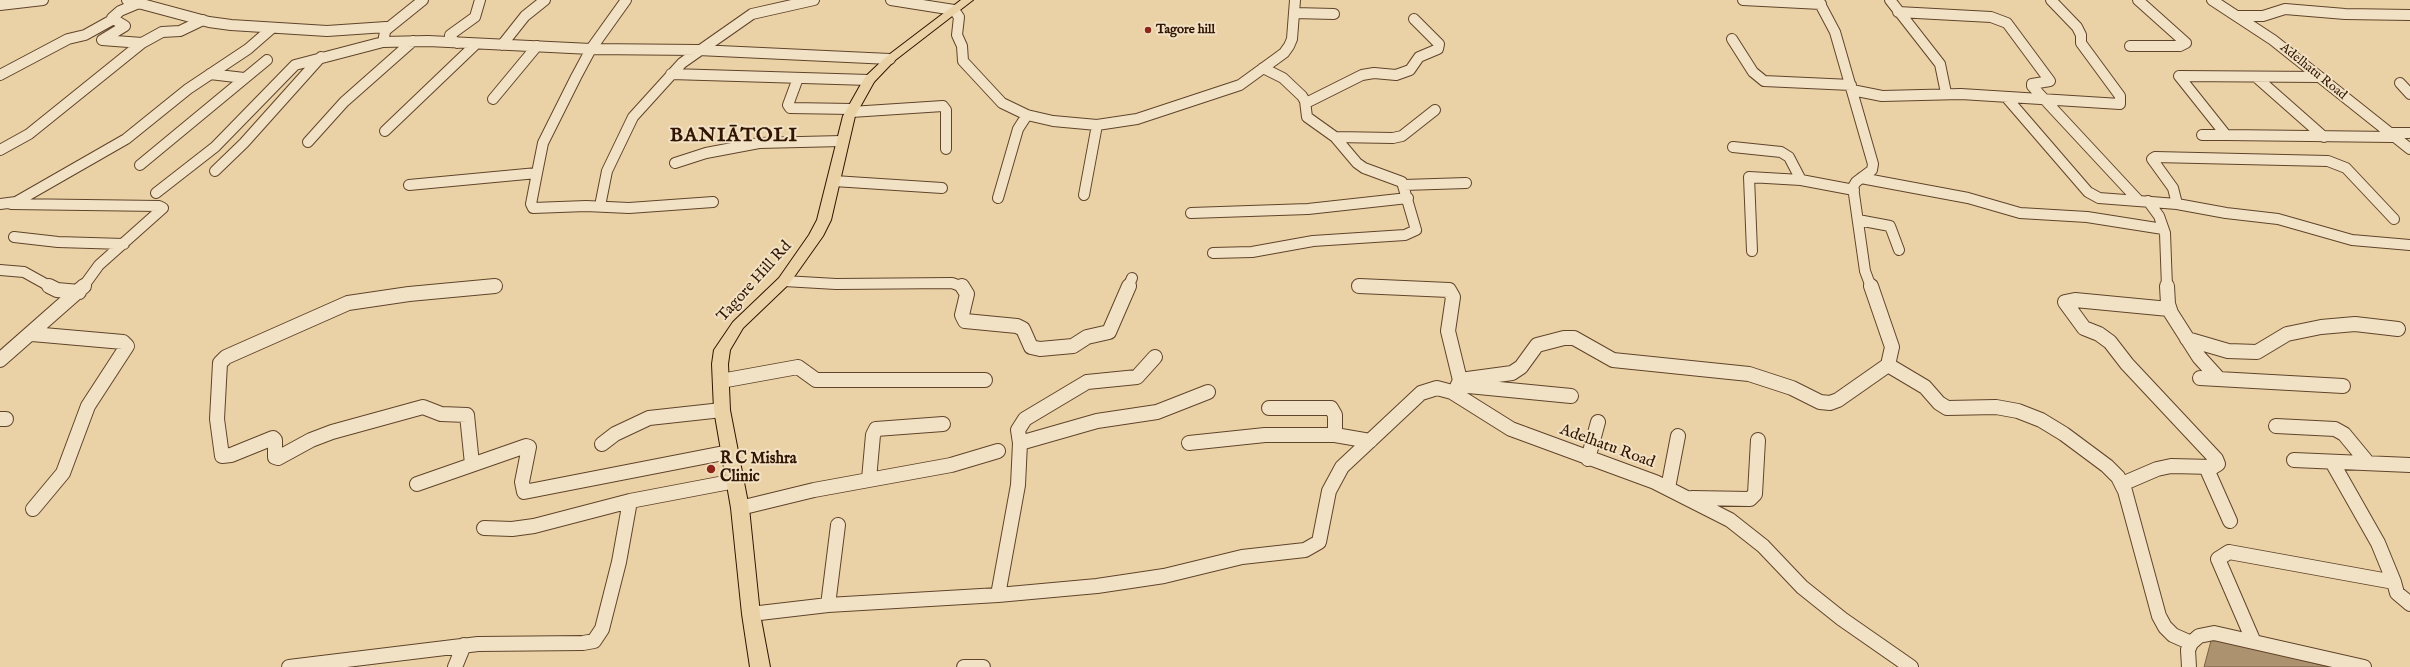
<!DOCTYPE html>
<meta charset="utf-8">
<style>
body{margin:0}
canvas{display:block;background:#ebd2a6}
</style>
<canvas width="2410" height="667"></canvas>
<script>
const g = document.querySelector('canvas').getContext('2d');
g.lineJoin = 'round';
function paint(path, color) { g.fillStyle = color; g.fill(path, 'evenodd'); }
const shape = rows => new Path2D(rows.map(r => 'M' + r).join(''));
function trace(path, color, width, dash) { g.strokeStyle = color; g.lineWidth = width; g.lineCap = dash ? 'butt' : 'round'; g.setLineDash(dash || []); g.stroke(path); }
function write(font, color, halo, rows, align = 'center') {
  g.font = font + ' "IM FELL English",serif'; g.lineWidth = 4; g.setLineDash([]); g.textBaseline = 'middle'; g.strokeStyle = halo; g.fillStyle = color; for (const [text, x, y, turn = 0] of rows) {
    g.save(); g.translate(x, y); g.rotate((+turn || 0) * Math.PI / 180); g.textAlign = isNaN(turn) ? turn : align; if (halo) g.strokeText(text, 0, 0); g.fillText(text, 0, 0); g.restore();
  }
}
const water = shape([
 [2212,637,2329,667,2204,667,2212,637]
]);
paint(water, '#ac926e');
trace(water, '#7b6042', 1);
const minorFar1 = shape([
 [127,0,209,22,231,25,327,31,386,27,383,42],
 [891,0,954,10,959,17,957,35,962,46,963,61,1002,103,1027,115,1053,121,1097,125,1137,119,1240,85,1284,53,1289,46,1292,39,1295,0],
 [1743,0,1821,4],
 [1818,0,1835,32,1873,164,1872,170,1856,182,1853,187,1865,271,1871,287],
 [1890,0,1940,64,1946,93],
 [2212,0,2273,40,2410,149],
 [139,3,120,11,112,18,125,26,102,40,142,43],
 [0,5,43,0],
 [1898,12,1991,17,2007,23,2050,81,2032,84,2032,86,2138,200],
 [1294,13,1334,14],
 [2238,16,2263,16,2285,9,2345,14,2410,15],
 [387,29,423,0],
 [1732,39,1753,72,1764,81,1851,85],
 [457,43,450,38,450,35,475,17,480,0],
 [502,45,525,16,545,0],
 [2130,46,2180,46,2186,43,2138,0],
 [210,74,244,78],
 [671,74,869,80],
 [0,75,68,39,85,35,112,20],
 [2256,77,2324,137],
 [2320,77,2179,76,2226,135,2393,137],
 [798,78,788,105,790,108,852,109],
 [2400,83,2410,94],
 [1852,90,1882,96,1961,94,2120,104,2120,96,2081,43,2081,35,2077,27,2051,0],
 [2006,97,2088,192,2099,198,2177,204,2226,213,2278,219,2352,240,2410,245],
 [493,99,537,46],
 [1306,103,1362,75,1374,73,1396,75,1410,70,1419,57,1438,49,1439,44,1414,19],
 [851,112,943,106,946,110,946,149],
 [385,131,476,44],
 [2388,133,2410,133],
 [2202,135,2226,135],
 [1335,137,1393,138,1402,136,1435,110],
 [308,142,344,102,413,41],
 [1733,147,1781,152,1789,157,1801,180,1854,190],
 [0,150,29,134,142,43,162,32,180,31,203,20],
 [675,163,706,153,759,143,842,141],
 [140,165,267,60],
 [215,171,244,143,321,57],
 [537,173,531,204,533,208,586,206,629,208,713,202],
 [1861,178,1968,198,2020,213,2087,217,2163,229],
 [834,181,942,188],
 [409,185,537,173,543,143,576,77,591,49,626,0],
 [1404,185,1466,183],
 [156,193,215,147,295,65,383,42,428,41,591,49,698,50,890,59],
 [1084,195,1097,125],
 [998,198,1018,129,1027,115],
 [2148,201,2159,216,2165,233,2167,287],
 [0,204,16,202,126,139,188,89,248,49,271,29],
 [11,204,159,206,163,208,99,265,83,287],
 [2177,204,2173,188,2152,159,2155,157,2328,161,2346,168,2394,219],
 [600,206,607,171,633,117,682,63,752,14,814,0],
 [1191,213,1308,209,1408,198],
 [1858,220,1890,226,1899,250],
 [14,237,58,242,124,244],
 [1752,251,1749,177,1801,180],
 [1213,253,1252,252,1313,241,1405,235,1416,230,1402,182,1364,168,1357,163,1335,137,1307,117,1305,101,1302,96,1283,78,1263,68],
 [0,270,24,272,51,287],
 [784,281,836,284,952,283,963,287],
 [1359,286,1373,287],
 [488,287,495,286],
 [1128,287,1132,278]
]);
const minor = shape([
 [49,286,57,290,79,292],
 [962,286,967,294,962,315,965,321,1017,326,1023,329,1031,347,1040,349,1073,346,1087,337,1109,332,1129,286],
 [1359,286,1449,290,1453,297,1448,331,1460,380,1457,387],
 [2167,286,2168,304,2171,313,2199,357,2219,379],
 [32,334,123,342,127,346,88,406,63,473,33,509],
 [2187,339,2228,351,2257,352,2287,334,2321,327,2355,324,2398,329],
 [0,360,84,286],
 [1888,365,1925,387,1939,403,1947,408,1996,407,2018,411,2041,420,2064,434,2107,466,2118,477,2125,491,2159,616,2165,627,2173,635,2191,643],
 [2200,378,2343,386],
 [1460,380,1512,373,1521,367,1537,345,1564,338,1574,338,1613,360,1749,374,1792,388,1820,402,1830,403,1838,400,1888,365,1892,347,1871,286],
 [721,381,798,367,816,380,985,380],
 [1458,385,1571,396],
 [1269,408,1331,408,1335,415,1335,435],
 [0,419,6,419],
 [2276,426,2335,429,2344,434,2368,463],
 [1020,443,1018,430,1025,419,1087,382,1137,377,1155,357],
 [1189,443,1265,435,1335,435,1370,441],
 [602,444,615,434,649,418,722,410],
 [1588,459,1598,422],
 [2294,460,2410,465],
 [472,464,467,415,441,414,423,407,332,432,311,440,278,458,275,457,275,440,273,438,231,455,222,456,217,419,220,363,226,357,348,303,409,294,495,286],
 [2206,467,2230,521],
 [869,479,873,435,876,429,943,424],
 [417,484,526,446,529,447,522,482,524,492,729,452],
 [2122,484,2157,469,2171,466,2213,467,2218,464,2216,459,2127,364,2110,342,2099,334,2084,328,2065,302,2075,300,2169,309],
 [1668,488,1678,436],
 [1692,498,1750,499,1755,494,1758,440],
 [740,508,814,490,951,465,998,451],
 [484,528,512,529,534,526,630,501,735,481],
 [2394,582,2397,593,2410,604],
 [998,595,1018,485,1020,443,1097,421,1157,412,1208,392],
 [828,605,838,525],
 [751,614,828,605,998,595,1097,586,1164,576,1242,557,1305,550,1319,542,1329,491,1342,467,1421,393,1437,388,1452,392,1511,429,1655,482,1730,520,1763,546,1802,587,1842,619,1911,667],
 [2253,640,2218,559,2229,552,2394,582,2378,543,2332,462],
 [289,667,478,644,583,643,594,641,602,629,619,562,630,501],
 [455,667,464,645],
 [964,667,983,667],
 [2189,667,2188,650,2191,643,2199,636,2214,633,2364,667]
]);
const major = shape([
 [961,0,973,0,894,61,874,82,855,116,831,220,823,236,789,284,743,328,730,350,728,364,730,410,749,508,760,614,770,667,750,667,742,614,731,508,714,410,712,364,714,350,733,322,779,278,809,235,817,220,843,116,865,77,886,57,961,0]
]);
trace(minorFar1, '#60442a', 12);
trace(minor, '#60442a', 16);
trace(major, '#311500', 2);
trace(minorFar1, '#f2e2c5', 10);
trace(minor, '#f2e2c5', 14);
paint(major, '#ebd2a6');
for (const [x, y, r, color] of [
 [1148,30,4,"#8f2418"],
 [711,469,5,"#8f2418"]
]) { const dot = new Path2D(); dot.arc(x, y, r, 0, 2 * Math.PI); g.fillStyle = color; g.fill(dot); trace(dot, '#f2e2c5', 1.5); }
write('bold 13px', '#311500', '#f2e2c5', [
 ["Tagore hill",1156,30]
], 'left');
write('13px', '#311500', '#f2e2c5', [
 ["Adelhatu Road",2313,72,39]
]);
write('16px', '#311500', '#f2e2c5', [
 ["Tagore Hill Rd",755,282,-48],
 ["Adelhatu Road",1607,447,20]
]);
write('bold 16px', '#311500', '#f2e2c5', [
 ["R C Mishra",720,460],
 ["Clinic",720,478]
], 'left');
g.letterSpacing = '1px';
write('bold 20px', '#311500', '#f2e2c5', [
 ["BANIĀTOLI",734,137]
]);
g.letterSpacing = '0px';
</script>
